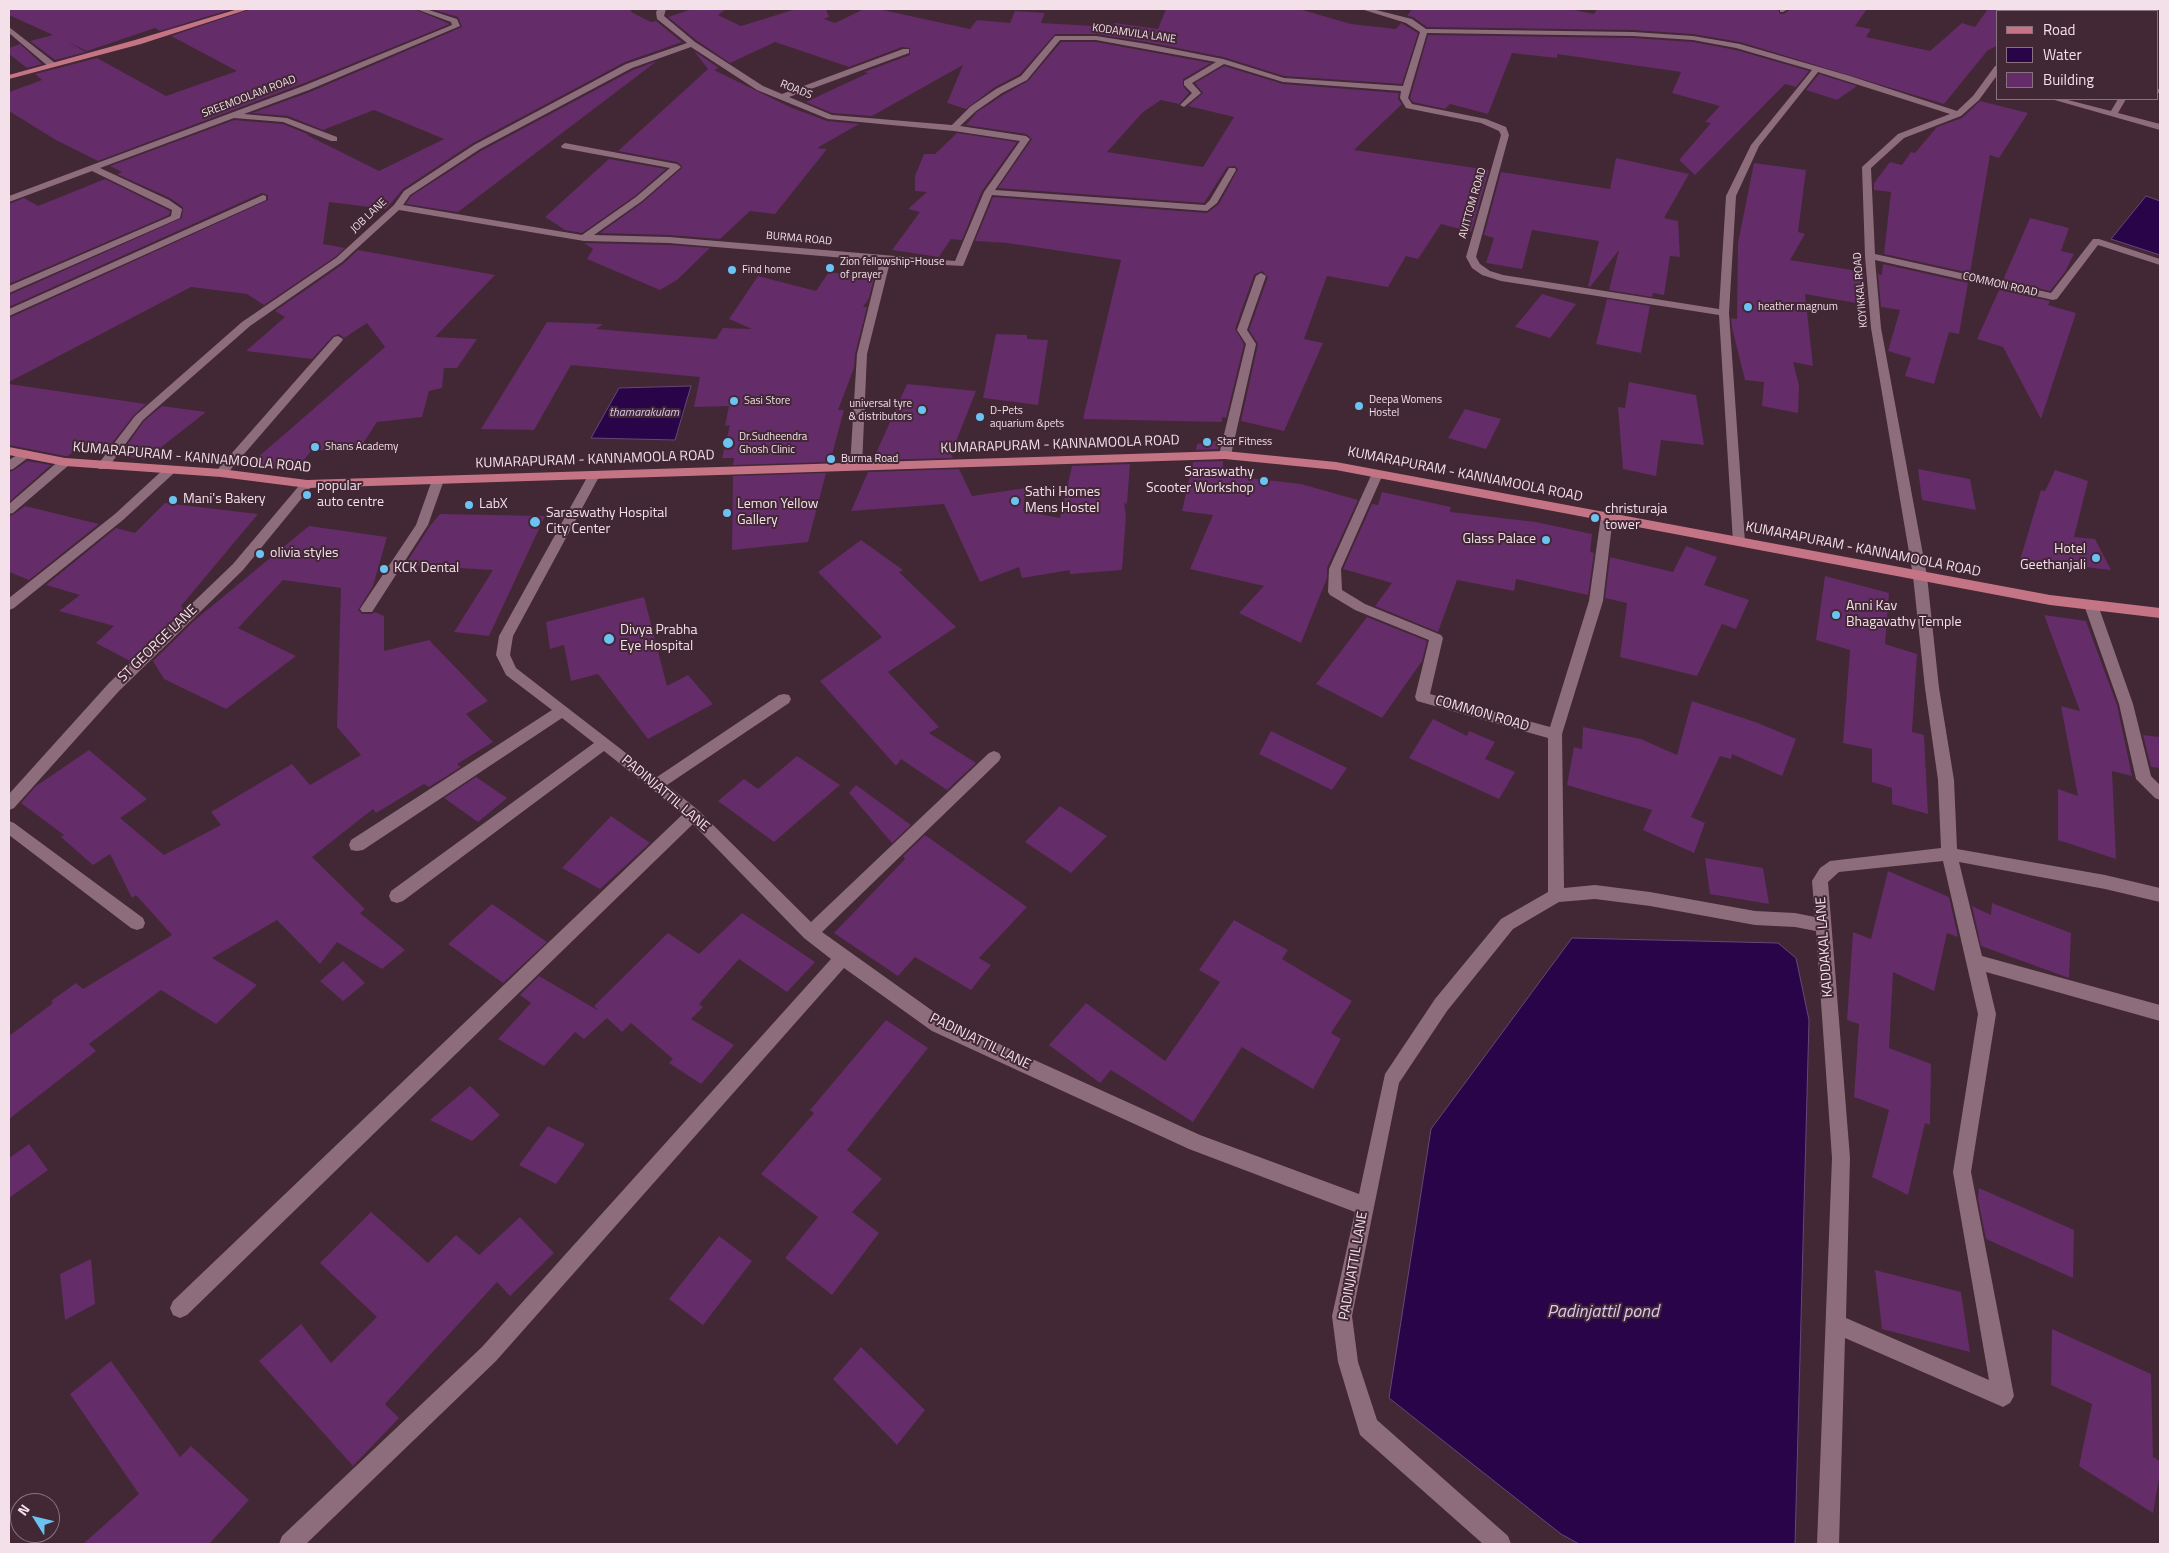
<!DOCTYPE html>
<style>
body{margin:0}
#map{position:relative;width:2169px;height:1553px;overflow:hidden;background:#422735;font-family:"Titillium Web",sans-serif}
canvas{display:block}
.frame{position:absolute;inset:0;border:10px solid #f3e0e9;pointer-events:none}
.legend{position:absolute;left:1996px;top:10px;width:162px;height:90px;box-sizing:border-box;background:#422735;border:1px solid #89717d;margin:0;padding:6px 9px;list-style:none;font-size:15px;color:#f3e0e9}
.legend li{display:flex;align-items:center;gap:10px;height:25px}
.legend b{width:25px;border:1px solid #89717d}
.north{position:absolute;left:10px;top:1493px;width:50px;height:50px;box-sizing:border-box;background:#422735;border:1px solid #89717d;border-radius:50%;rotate:306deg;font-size:14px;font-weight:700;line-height:20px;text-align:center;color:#f3e0e9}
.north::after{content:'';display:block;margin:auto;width:18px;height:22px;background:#6bc3f2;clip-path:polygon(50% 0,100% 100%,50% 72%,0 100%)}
</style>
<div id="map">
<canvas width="2169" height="1553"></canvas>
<div class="frame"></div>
<ul class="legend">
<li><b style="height:6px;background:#c47484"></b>Road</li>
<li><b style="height:14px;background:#2a0449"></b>Water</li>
<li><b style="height:14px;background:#642c68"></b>Building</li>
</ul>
<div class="north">N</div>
</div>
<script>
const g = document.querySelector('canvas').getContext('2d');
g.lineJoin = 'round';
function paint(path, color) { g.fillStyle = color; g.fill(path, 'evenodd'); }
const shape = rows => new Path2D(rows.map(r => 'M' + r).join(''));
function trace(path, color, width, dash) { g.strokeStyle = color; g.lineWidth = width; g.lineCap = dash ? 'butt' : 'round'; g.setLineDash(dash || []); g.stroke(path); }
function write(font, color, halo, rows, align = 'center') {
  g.font = font + ' "Titillium Web",sans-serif'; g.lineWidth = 4; g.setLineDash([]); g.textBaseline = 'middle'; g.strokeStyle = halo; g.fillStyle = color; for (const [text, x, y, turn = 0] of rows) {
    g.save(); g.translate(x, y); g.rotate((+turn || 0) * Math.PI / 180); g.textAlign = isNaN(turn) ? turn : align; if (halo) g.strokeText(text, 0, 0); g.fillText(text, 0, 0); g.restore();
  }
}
const water = shape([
 [2146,196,2160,201,2160,255,2111,239,2146,196],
 [691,386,675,440,591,438,619,388,691,386],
 [1572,938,1778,943,1796,958,1809,1020,1795,1544,1579,1544,1561,1534,1389,1398,1431,1129,1572,938]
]);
paint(water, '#2a0449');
trace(water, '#664679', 1);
paint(shape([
 [9,9,232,9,160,31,155,28,87,51,68,42,86,52,55,60,30,41,53,35,9,15],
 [251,9,414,9,450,24,302,84,98,161,56,140,9,111,9,92,42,80,35,74,97,58,166,96,237,71,171,36],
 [431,9,629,9,633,13,651,22,656,21,682,42,625,62,473,143,403,189,386,209,329,202,323,244,345,248,335,257,264,305,247,294,191,287,9,382,9,318,268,200,268,195,262,193,9,307,9,295,182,218,183,207,170,198,117,174,122,172,110,166,234,120,283,124,310,135,307,135,379,171,444,139,374,110,323,130,288,116,252,113,310,92,462,27,458,17],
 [692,9,726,9,718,15,741,26,796,9,826,9,829,17,824,19,835,23,864,9,878,9,970,29,977,20,1010,23,1015,11,1045,13,1041,23,1112,27,1115,23,1158,29,1166,9,1299,9,1351,24,1396,29,1401,23,1418,33,1402,84,1284,76,1223,57,1147,42,1096,34,1055,34,1020,74,995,87,966,109,947,103,963,65,872,116,832,113,806,102,868,73,864,72,910,55,910,48,902,47,849,67,775,42,730,63,696,40,668,17],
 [1412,9,1569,9,1594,14,1597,9,1778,9,1780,14,1784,14,1790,9,1867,9,1855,26,1871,29,1866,37,1930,51,1962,23,1975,27,1988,9,1998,9,1998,45,1987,51,1944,104,1740,42,1693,34,1633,30,1427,27,1413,17,1407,16],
 [1428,35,1633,38,1693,42,1736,50,1809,71,1796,87,1785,84,1695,175,1679,160,1711,123,1705,122,1720,106,1672,93,1681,72,1557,54,1557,58,1512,53,1488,114,1450,104,1445,109,1413,102,1410,98],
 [1061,42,1096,42,1211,63,1183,79,1183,86,1189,93,1179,104,1161,100,1143,112,1107,152,1203,167,1234,117,1188,106,1203,93,1195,83,1224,66,1283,84,1399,93,1398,99,1402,104,1354,150,1489,170,1471,232,1441,224,1418,259,1406,256,1388,287,1327,276,1304,339,1323,343,1284,431,1241,421,1258,344,1249,330,1268,277,1262,271,1254,275,1235,329,1244,344,1226,418,1222,417,1222,422,1083,419,1121,260,1007,243,975,241,993,197,1207,213,1219,204,1238,169,1235,166,1227,167,1204,203,998,188,1032,139,1026,134,966,125,977,112,1003,95,1028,81],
 [20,44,42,64,27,68,9,54,9,48],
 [694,51,719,68,714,70,792,108,827,121,859,124,817,148,827,149,775,214,750,211,720,239,669,235,600,233,643,202,682,168,682,166,677,162,618,151,708,69],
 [657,61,458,212,406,204,411,196,481,151,633,70],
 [1819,74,1857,86,1837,100,1806,90],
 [1980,101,2028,113,1999,158,1990,155,1970,273,1884,254,1891,192,1874,190,1874,183,1890,162,1902,165,1911,152,1915,153,1937,127,1962,118],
 [957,133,1017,142,982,191,962,240,951,239,939,257,892,250,920,212,908,209,927,192,915,191,915,176,924,154,935,154],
 [1616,158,1689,174,1664,218,1678,221,1680,257,1670,256,1664,295,1653,293,1652,297,1609,290,1619,250,1590,287,1588,286,1599,241,1532,230,1522,269,1486,263,1494,238,1484,235,1501,172,1610,189],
 [609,159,666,169,635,196,582,233,565,230,545,217],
 [1754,163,1806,170,1798,232,1805,234,1790,260,1864,272,1867,305,1805,294,1813,366,1793,362,1799,385,1798,413,1762,406,1764,382,1745,380,1732,328,1731,318,1737,319,1738,243],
 [105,179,170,211,169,215,9,284,9,204,24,198,38,206],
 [2030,218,2069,228,2061,251,2074,254,2065,272,2050,291,2003,280],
 [584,243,669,245,710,248,677,280,660,290,587,259,593,249],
 [358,250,495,275,435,337,477,339,457,368,444,368,442,388,429,391,422,417,377,422,358,451,312,450,294,472,250,464,385,347,367,323,344,338,339,334,333,336,312,359,246,351,285,317,275,311,343,264],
 [1883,264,1968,283,1959,334,1949,332,1934,384,1905,376,1911,358,1888,351,1900,310,1881,307,1878,274,1882,275],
 [829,272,874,278,869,298,863,307,867,307,855,354,854,368,838,410,844,410,830,462,733,465,734,458,722,458,730,425,725,426,729,406,694,407,700,377,571,365,534,430,481,429,547,322,603,324,596,329,716,339,723,328,752,329,729,319,758,276,816,291],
 [1999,290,2050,301,2048,305,2076,313,2041,419,2003,347,1977,339],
 [1542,294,1576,304,1550,338,1515,327],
 [1607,299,1650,306,1641,353,1596,344],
 [996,334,1027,335,1027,339,1048,340,1038,405,983,398],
 [1629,382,1696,395,1704,445,1661,440,1656,476,1623,469,1618,407,1625,408],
 [9,384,146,404,134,415,105,452,80,446,68,456,65,456,9,445],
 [907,384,976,391,951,454,953,458,873,460],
 [162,406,206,412,145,460,120,455,144,421],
 [1465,409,1501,419,1486,449,1448,438],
 [1221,440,1218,449,1196,450,1197,444],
 [27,461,51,465,9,502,9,472,14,470],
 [1223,461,1223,475,1301,484,1358,500,1327,568,1327,578,1301,643,1239,613,1264,586,1190,569,1213,515,1182,511,1193,462],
 [1130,464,1127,504,1124,503,1126,516,1122,570,1070,574,1070,570,1022,578,1019,567,980,582,944,504,851,511,868,472,959,469,972,496,1026,488,1023,511,1060,518,1072,466],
 [1918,469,1970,479,1976,510,1922,500],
 [2055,470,2088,481,2074,537,2095,539,2111,570,2020,560,2041,490,2045,491],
 [826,473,808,542,732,550,733,476],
 [1382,492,1451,507,1450,512,1536,522,1592,534,1590,552,1594,553,1588,595,1516,579,1514,591,1457,580,1438,632,1375,606,1392,583,1343,569,1372,504,1378,505],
 [165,503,258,514,181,606,184,609,130,661,96,643,114,626,59,611,80,595,46,585,116,528,135,533],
 [25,506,99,524,29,580,9,572,9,516,14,514],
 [440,514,545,516,489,636,454,632,493,570,405,565,430,526],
 [309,526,387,537,373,586,358,610,362,614,372,614,375,612,384,616,384,651,429,640,488,701,466,714,493,742,457,764,461,767,429,787,424,784,376,813,373,809,312,857,365,909,360,913,405,950,382,969,337,942,320,964,277,920,212,958,257,985,216,1024,161,990,89,1044,96,1051,9,1119,9,1036,53,1003,51,1001,76,983,83,989,172,935,136,895,132,898,110,854,93,865,61,837,64,835,21,803,36,786,89,750,147,799,120,818,164,855,221,825,211,812,292,764,310,785,361,755,337,727,341,588,283,580,238,628,296,656,226,709,164,679,153,661,195,620],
 [861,540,903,570,899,572,956,627,888,672,939,727,929,733,976,763,947,790,901,759,896,766,820,681,882,637,818,572],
 [1686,546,1717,557,1704,585,1749,600,1736,629,1722,624,1697,676,1620,657,1627,603,1605,598,1610,557,1673,572],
 [1825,576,1889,593,1885,644,1917,654,1912,732,1924,735,1928,814,1892,804,1892,788,1872,782,1872,749,1843,743,1850,650,1816,640],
 [644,597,667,686,688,675,713,704,648,739,598,674,571,681,564,645,550,649,546,622],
 [2044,615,2086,621,2117,705,2132,776,2112,771,2116,859,2058,840,2058,789,2078,796,2061,706,2080,711],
 [1367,617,1427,641,1422,661,1382,718,1316,684],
 [1692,701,1758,723,1796,739,1782,776,1732,754,1731,759,1720,756,1691,817,1705,823,1694,853,1643,830,1652,810,1567,785,1574,747,1582,749,1583,727,1641,739,1677,755],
 [1433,719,1467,736,1469,731,1495,742,1485,759,1515,772,1499,799,1409,758],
 [1271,731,1347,768,1332,790,1259,754],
 [2143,735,2160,737,2160,768,2151,767],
 [797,756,840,785,774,842,718,801,744,779,758,789],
 [476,777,507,798,478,822,444,798],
 [856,785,911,825,892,843,849,793],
 [1060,806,1107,836,1071,873,1025,842],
 [611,816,650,843,600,889,562,868],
 [925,835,1027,907,979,958,991,965,971,990,915,957,898,976,834,933,905,859,903,856],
 [1705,858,1763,868,1769,904,1710,894],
 [1888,871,1949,897,1958,937,1947,933,1934,991,1893,972,1889,1048,1931,1064,1930,1125,1925,1123,1908,1195,1872,1177,1889,1110,1854,1097,1859,1024,1847,1020,1853,932,1871,939],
 [1992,903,2071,933,2069,978,1981,946,1972,906,1991,915],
 [492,904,547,942,503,983,448,944],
 [742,913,815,962,787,992,739,959,699,1004,703,1007,691,1019,734,1045,701,1084,669,1063,673,1059,631,1023,622,1032,607,1018,584,1039,575,1032,544,1066,498,1039,531,1003,520,995,539,976,599,1011,594,1006,668,933,699,954],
 [1234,920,1288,950,1282,959,1352,1001,1331,1033,1341,1039,1313,1089,1242,1047,1193,1122,1111,1070,1100,1083,1049,1045,1086,1003,1165,1061,1220,982,1199,970],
 [343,961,365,983,343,1001,320,981],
 [886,1020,928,1048,847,1150,882,1179,852,1212,879,1233,832,1295,785,1258,818,1217,761,1174,814,1113,810,1110],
 [470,1086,500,1115,472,1141,430,1120],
 [548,1126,585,1144,556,1184,519,1165],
 [29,1144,48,1170,9,1198,9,1158],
 [1979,1188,2074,1230,2073,1278,1986,1239,1978,1199],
 [371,1212,428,1263,456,1235,479,1255,520,1217,554,1253,510,1296,497,1282,385,1404,399,1418,353,1466,259,1361,301,1324,331,1363,377,1317,320,1263],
 [719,1236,752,1261,703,1325,669,1299],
 [91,1259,95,1304,65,1320,60,1274],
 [1875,1270,1961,1292,1970,1352,1882,1329],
 [2052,1329,2151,1374,2153,1457,2160,1461,2160,1472,2153,1513,2079,1466,2092,1404,2051,1385],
 [861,1347,925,1410,897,1445,833,1379],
 [111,1361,180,1457,191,1446,249,1500,209,1544,83,1544,139,1494,70,1394]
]), '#642c68');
paint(shape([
 [416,9,426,9,457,19,460,26,309,90,244,114,287,118,337,137,337,141,331,141,283,122,234,118,100,168,169,200,182,209,180,218,9,293,9,286,171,216,172,210,92,171,9,202,9,196,303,86,452,25,451,22,416,9],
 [658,9,666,9,664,16,695,42,763,86,782,94,903,49,909,49,909,53,789,97,832,115,952,125,970,107,996,89,1021,76,1055,36,1096,36,1147,44,1223,59,1284,78,1403,86,1420,32,1406,23,1361,9,1372,9,1412,19,1426,29,1633,32,1693,36,1740,44,1850,76,1957,111,1973,96,1995,66,1998,66,1998,74,1979,100,1961,116,1904,138,1871,168,1875,254,2051,293,2093,239,2099,239,2160,259,2160,265,2098,245,2057,299,2053,300,1875,260,1881,328,1927,576,1939,688,1954,780,1957,849,2105,875,2160,888,2160,902,2105,889,1959,862,1982,956,2160,1005,2160,1021,1986,972,1996,1014,1971,1172,2014,1396,2010,1403,2003,1407,1845,1338,1839,1544,1817,1544,1832,1158,1816,931,1795,927,1755,925,1650,906,1595,899,1559,902,1513,929,1447,1011,1399,1083,1352,1316,1358,1362,1377,1420,1508,1536,1511,1544,1483,1544,1360,1435,1338,1362,1332,1316,1355,1212,1189,1149,932,1031,844,968,496,1361,306,1544,279,1544,282,1536,482,1347,831,959,804,938,693,824,187,1315,180,1318,173,1315,170,1308,173,1301,683,814,604,751,403,901,397,903,391,901,389,896,391,891,594,743,562,718,363,850,357,851,351,850,349,845,351,840,552,710,506,675,496,655,499,636,590,472,598,472,600,475,513,636,510,655,516,668,657,777,779,695,784,694,789,695,791,699,789,703,667,785,698,810,811,922,989,753,994,751,999,753,1001,757,999,761,822,932,944,1019,1200,1135,1359,1194,1385,1074,1435,999,1501,919,1548,892,1548,738,1417,701,1415,697,1429,640,1355,610,1330,595,1328,592,1329,569,1373,471,1377,470,1383,474,1341,569,1342,590,1365,604,1441,635,1443,638,1430,694,1550,727,1589,601,1601,516,1607,512,1613,516,1603,601,1562,734,1564,888,1595,885,1650,892,1755,911,1795,913,1815,917,1812,881,1820,868,1830,861,1941,848,1938,780,1925,688,1913,576,1871,328,1865,256,1862,167,1898,134,1950,114,1818,72,1759,146,1736,196,1729,313,1745,542,1739,546,1733,542,1719,315,1501,281,1482,275,1472,268,1466,257,1501,135,1499,131,1481,123,1406,108,1400,98,1401,91,1283,82,1224,64,1192,83,1201,93,1184,107,1180,105,1192,93,1184,85,1184,81,1216,62,1096,40,1060,40,1027,80,1002,93,976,111,960,126,1026,136,1030,139,995,190,1205,205,1210,200,1229,168,1235,168,1236,170,1217,203,1207,211,992,195,963,266,890,262,867,354,862,466,860,469,852,469,850,466,857,354,880,261,669,243,584,241,399,210,342,262,250,326,143,420,107,469,99,469,97,466,99,463,135,416,242,322,336,258,394,205,404,191,474,145,626,64,687,43,657,19,656,12,658,9],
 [1427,33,1633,36,1693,40,1736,48,1812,70,1751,145,1726,196,1719,309,1503,275,1490,271,1480,264,1476,257,1509,135,1506,127,1486,119,1412,104,1408,98,1427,33],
 [691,47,757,90,828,119,954,131,1020,141,984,192,955,261,669,237,594,235,642,201,681,167,677,164,565,143,561,146,562,148,670,168,636,197,582,235,403,205,410,195,480,149,632,68,691,47],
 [1943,861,1978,1014,1953,1172,1989,1380,1846,1318,1850,1158,1828,882,1839,872,1943,861],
 [1780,9,1788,9,1783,12,1780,12,1780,9],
 [2044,9,2052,9,2050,11,2042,11,2044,9],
 [2125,9,2152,9,2156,11,2129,11,2125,9],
 [9,27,55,63,55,67,49,67,9,33,9,27],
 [2158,89,2160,89,2160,93,2158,93,2158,89],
 [2051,99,2064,99,2111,111,2118,99,2126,99,2118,113,2160,124,2160,130,2051,99],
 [263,195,266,196,266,200,9,316,9,309,263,195],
 [1261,273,1266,276,1247,330,1256,344,1231,455,1225,459,1219,455,1246,344,1237,330,1256,276,1261,273],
 [338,336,343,339,342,341,225,476,217,476,215,473,217,470,334,337,338,336],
 [25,450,31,454,29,457,13,469,9,470,9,460,25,450],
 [65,458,71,462,69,465,13,513,9,514,9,504,61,459,65,458],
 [170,466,174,467,176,470,174,473,123,520,14,608,9,610,9,598,115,514,166,467,170,466],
 [438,476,444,480,428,525,372,612,362,612,360,609,416,525,432,480,438,476],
 [307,480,311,481,313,484,311,487,243,570,119,691,14,808,9,810,9,794,109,683,233,564,303,481,307,480],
 [2091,600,2096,602,2098,605,2133,704,2151,776,2160,785,2160,800,2155,798,2136,779,2119,704,2084,605,2086,602,2091,600],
 [9,821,14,823,143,918,145,923,143,928,137,930,131,928,9,835,9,821]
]), '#8d6d7c');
paint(shape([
 [238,9,249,9,141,44,9,79,9,75,135,40,238,9],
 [9,447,65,458,221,469,307,480,1225,451,1336,462,2050,595,2160,608,2160,618,2050,605,1336,470,1225,459,307,488,221,477,65,466,9,455,9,447]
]), '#c47484');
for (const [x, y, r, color] of [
 [830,268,5,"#6bc3f2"],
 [732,270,5,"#6bc3f2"],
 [1748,307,5,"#6bc3f2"],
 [734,401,5,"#6bc3f2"],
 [1359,406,5,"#6bc3f2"],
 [922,410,5,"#6bc3f2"],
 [980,417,5,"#6bc3f2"],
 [1207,442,5,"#6bc3f2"],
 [728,443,6,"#6bc3f2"],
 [315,447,5,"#6bc3f2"],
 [831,459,5,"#6bc3f2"],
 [1264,481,5,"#6bc3f2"],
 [307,495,5,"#6bc3f2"],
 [173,500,5,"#6bc3f2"],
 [1015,501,5,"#6bc3f2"],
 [469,505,5,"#6bc3f2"],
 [727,513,5,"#6bc3f2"],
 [1595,518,5,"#6bc3f2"],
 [535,522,6,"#6bc3f2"],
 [1546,540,5,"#6bc3f2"],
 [260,554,5,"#6bc3f2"],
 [2096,558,5,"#6bc3f2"],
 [384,569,5,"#6bc3f2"],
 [1836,615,5,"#6bc3f2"],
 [609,639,6,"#6bc3f2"]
]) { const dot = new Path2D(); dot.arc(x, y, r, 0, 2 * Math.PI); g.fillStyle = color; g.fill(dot); trace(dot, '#422735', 2); }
write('11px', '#f3e0e9', '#422735', [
 ["KODAMVILA LANE",1134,34,8],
 ["ROADS",796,90,22],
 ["SREEMOOLAM ROAD",249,97,-21],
 ["AVITTOM ROAD",1473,203,-74],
 ["JOB LANE",369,216,-43],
 ["BURMA ROAD",799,239,5],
 ["COMMON ROAD",2000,285,13],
 ["KOYIKKAL ROAD",1861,290,-95]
]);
write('11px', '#f3e0e9', '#422735', [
 ["Zion fellowship-House",840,262],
 ["of prayer",840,275],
 ["Find home",742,270],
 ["heather magnum",1758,307],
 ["Deepa Womens",1369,400],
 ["Hostel",1369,413],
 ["Sasi Store",744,401],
 ["universal tyre",912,404,"right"],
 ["& distributors",912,417,"right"],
 ["D-Pets",990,411],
 ["aquarium &pets",990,424],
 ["Dr.Sudheendra",739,437],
 ["Ghosh Clinic",739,450],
 ["Star Fitness",1217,442],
 ["Shans Academy",325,447],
 ["Burma Road",841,459]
], 'left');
write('italic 12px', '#d8c8f1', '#422735', [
 ["thamarakulam",644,413]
]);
write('14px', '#f3e0e9', '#422735', [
 ["KUMARAPURAM - KANNAMOOLA ROAD",1060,445,-2],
 ["KUMARAPURAM - KANNAMOOLA ROAD",192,458,5],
 ["KUMARAPURAM - KANNAMOOLA ROAD",595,460,-2],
 ["KUMARAPURAM - KANNAMOOLA ROAD",1465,475,11],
 ["KUMARAPURAM - KANNAMOOLA ROAD",1863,550,11],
 ["ST GEORGE LANE",158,644,-44],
 ["COMMON ROAD",1482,714,16],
 ["PADINJATTIL LANE",665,794,40],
 ["KADDAKAL LANE",1825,947,-94],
 ["PADINJATTIL LANE",980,1042,26],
 ["PADINJATTIL LANE",1354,1266,-80]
]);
write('14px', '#f3e0e9', '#422735', [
 ["Saraswathy",1254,473,"right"],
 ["Scooter Workshop",1254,489,"right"],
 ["popular",317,487],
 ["auto centre",317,503],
 ["Sathi Homes",1025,493],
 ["Mens Hostel",1025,509],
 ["Mani's Bakery",183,500],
 ["LabX",479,505],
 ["Lemon Yellow",737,505],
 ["Gallery",737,521],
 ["christuraja",1605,510],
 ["tower",1605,526],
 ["Saraswathy Hospital",546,514],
 ["City Center",546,530],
 ["Glass Palace",1536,540,"right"],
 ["Hotel",2086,550,"right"],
 ["Geethanjali",2086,566,"right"],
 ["olivia styles",270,554],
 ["KCK Dental",394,569],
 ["Anni Kav",1846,607],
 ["Bhagavathy Temple",1846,623],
 ["Divya Prabha",620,631],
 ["Eye Hospital",620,647]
], 'left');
write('italic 18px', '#d8c8f1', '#422735', [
 ["Padinjattil pond",1603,1313]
]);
</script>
